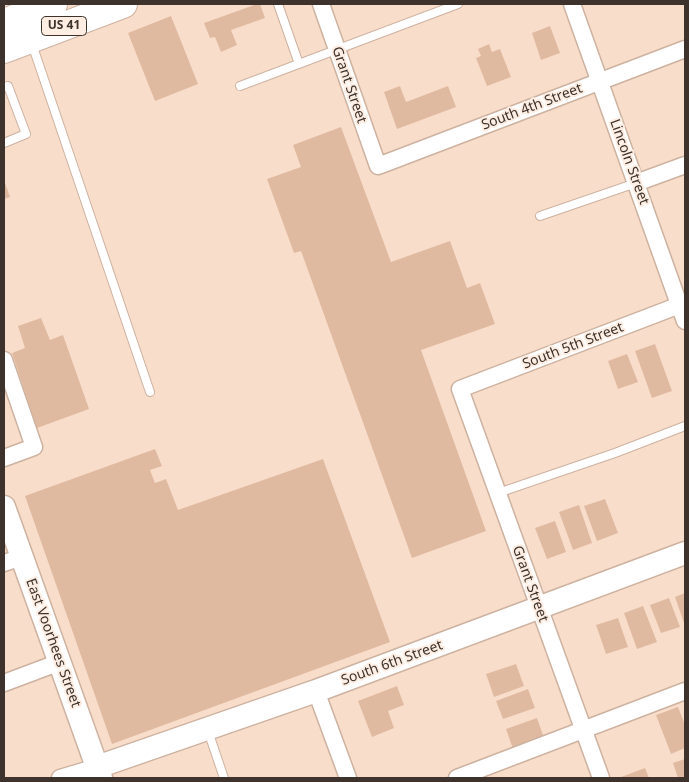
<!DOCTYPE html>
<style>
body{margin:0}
#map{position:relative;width:689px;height:782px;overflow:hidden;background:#f9ddcb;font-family:"Noto Sans",sans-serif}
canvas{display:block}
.frame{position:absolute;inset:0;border:5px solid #3e332c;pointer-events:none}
</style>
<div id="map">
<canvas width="689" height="782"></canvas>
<div class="frame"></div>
</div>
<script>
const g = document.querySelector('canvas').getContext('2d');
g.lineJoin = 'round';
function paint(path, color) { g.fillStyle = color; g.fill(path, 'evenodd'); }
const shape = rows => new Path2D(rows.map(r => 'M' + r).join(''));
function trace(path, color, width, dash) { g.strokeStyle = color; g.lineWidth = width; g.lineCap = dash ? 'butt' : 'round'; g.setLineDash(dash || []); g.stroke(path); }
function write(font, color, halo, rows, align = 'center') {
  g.font = font + ' "Noto Sans",sans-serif'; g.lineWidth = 4; g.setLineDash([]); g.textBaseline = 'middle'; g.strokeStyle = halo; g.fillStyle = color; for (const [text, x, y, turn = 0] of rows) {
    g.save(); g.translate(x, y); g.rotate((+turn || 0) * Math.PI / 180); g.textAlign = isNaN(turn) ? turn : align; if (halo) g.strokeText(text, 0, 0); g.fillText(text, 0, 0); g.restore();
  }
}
paint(shape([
 [257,4,260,4,265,18,231,30,237,45,221,52,215,37,210,38,204,23],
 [171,16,198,84,155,101,128,33],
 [550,26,560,53,541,60,532,33],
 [489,44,492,52,500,49,511,77,487,86,476,58,481,56,478,49],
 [400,86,406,102,448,86,456,107,397,129,384,92],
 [341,127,391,262,450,241,467,288,480,283,495,324,421,350,486,531,412,558,301,251,294,253,267,179,301,167,293,145],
 [4,180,10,197,4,199],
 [41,318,50,340,63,335,89,409,37,428,12,353,25,348,18,326],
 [655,344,672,391,652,398,635,351],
 [627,354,638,382,618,389,608,361],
 [155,449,162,466,150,470,155,483,166,479,178,510,323,459,390,642,112,744,25,496],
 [605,499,618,533,597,541,584,506],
 [579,505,592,543,573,550,559,512],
 [555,521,566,552,547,559,535,528],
 [685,593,685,626,675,597],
 [669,598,680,627,661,633,650,605],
 [643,606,657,642,637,649,624,613],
 [618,618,628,647,606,654,596,625],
 [516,664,524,686,494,697,486,674],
 [397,686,404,705,388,711,394,728,372,737,358,701],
 [528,689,535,708,503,719,496,701],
 [678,707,685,725,685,748,671,754,656,715],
 [537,718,544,738,513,749,506,729],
 [685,759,685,778,678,778,673,763],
 [645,768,649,778,622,778,621,777]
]), '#e0baa0');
const lane = shape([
 [278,4,299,64],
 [32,44,150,392],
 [240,86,458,4],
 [4,87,8,86,26,134,4,143],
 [540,216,636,183],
 [498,493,615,453,685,426],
 [208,731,224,778]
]);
const street = shape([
 [321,4,378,166,685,49],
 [572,4,685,321],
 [636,183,685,165],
 [4,360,34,447,4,458],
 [4,563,22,557],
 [4,683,60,662],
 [316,691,348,778],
 [60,778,97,767],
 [457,778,685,691],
 [601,778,460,389,685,303]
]);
const secondary = shape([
 [4,507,101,778],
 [97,767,316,691,685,553]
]);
const highway = shape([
 [4,23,53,4],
 [4,49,123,4]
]);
trace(lane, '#cdb2a0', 10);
trace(street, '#cdb2a0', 19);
trace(secondary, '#cdb2a0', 25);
trace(highway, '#cdb2a0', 30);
trace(lane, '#fff', 8);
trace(street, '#fff', 16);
trace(secondary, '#fff', 22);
trace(highway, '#fff', 28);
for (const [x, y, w] of [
 [64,26,45]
]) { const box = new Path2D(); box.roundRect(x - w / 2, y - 9.5, w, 19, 4); g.fillStyle = '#feede2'; g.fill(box); trace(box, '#3e332c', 1); }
write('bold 12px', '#3e332c', null, [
 ["US 41",64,26]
]);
write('14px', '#3e332c', '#feede2', [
 ["Grant Street",349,85,71],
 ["South 4th Street",532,107,-21],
 ["Lincoln Street",629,162,70],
 ["South 5th Street",573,346,-21],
 ["Grant Street",530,584,70],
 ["East Voorhees Street",53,643,70],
 ["South 6th Street",392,663,-20]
]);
</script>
